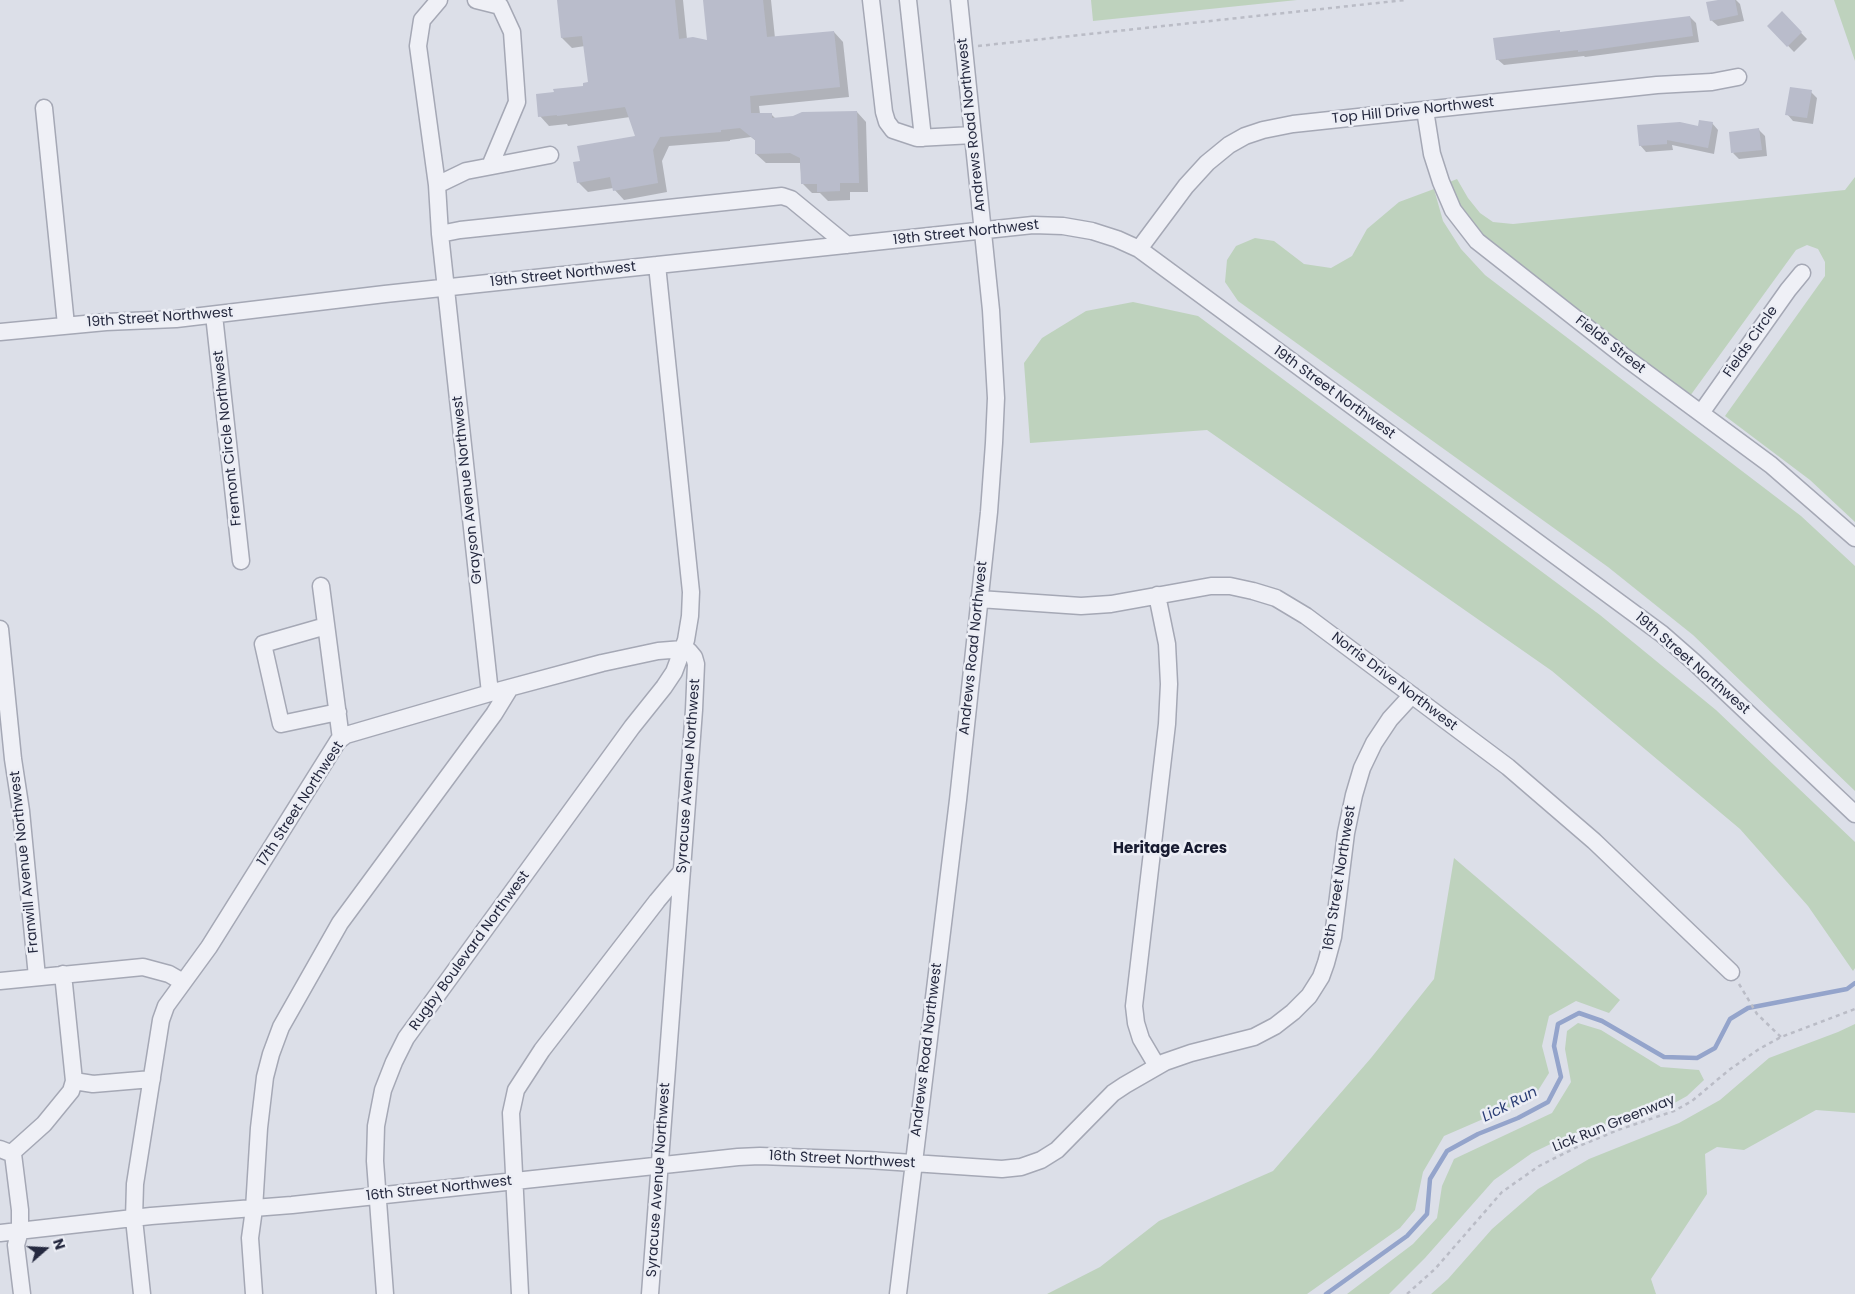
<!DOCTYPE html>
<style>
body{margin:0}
#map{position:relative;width:1855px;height:1294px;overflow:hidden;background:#dcdfe8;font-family:Poppins,sans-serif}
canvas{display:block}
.north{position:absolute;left:20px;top:1224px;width:50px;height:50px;-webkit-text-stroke:4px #eceef5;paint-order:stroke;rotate:71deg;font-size:14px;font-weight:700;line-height:20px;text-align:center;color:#25293f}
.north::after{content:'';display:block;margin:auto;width:18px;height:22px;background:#25293f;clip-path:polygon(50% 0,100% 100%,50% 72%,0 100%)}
</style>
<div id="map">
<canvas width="1855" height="1294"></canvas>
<div class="north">N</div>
</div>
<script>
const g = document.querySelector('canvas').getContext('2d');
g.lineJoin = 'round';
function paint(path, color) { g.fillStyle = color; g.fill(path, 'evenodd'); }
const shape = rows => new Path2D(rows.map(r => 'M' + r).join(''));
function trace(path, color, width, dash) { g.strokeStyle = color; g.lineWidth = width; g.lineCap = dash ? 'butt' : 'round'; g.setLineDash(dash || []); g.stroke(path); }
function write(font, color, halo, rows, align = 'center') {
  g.font = font + ' Poppins,sans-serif'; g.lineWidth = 5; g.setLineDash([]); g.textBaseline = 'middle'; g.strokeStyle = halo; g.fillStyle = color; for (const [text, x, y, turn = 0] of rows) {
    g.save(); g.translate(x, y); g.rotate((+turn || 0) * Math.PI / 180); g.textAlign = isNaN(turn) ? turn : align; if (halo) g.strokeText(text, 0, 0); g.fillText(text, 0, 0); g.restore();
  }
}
paint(shape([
 [1091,0,1297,0,1093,21],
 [1834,0,1855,0,1855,61],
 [1855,177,1855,522,1810,480,1725,416,1825,276,1825,262,1818,249,1807,245,1796,250,1690,396,1482,239,1471,228,1447,183,1457,179,1468,198,1480,213,1493,222,1513,224,1845,190],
 [1434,189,1443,221,1461,249,1485,275,1801,516,1855,566,1855,791,1693,635,1608,567,1238,301,1225,282,1227,260,1236,246,1255,238,1274,241,1304,264,1331,268,1352,256,1367,229,1399,202],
 [1133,302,1198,316,1600,615,1716,710,1855,842,1855,968,1853,971,1808,906,1740,829,1552,671,1207,430,1030,443,1024,363,1042,338,1086,311],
 [1454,858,1620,1000,1609,1013,1576,1001,1549,1016,1542,1046,1549,1073,1534,1097,1444,1136,1423,1172,1415,1210,1400,1228,1307,1294,1047,1294,1100,1267,1159,1221,1273,1171,1371,1058,1434,979],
 [1578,1023,1601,1030,1661,1067,1699,1070,1704,1080,1687,1096,1669,1106,1567,1136,1532,1153,1494,1180,1425,1258,1389,1294,1347,1294,1413,1244,1437,1218,1442,1186,1454,1159,1552,1113,1571,1082,1565,1049,1567,1031],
 [1855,1024,1855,1113,1816,1110,1744,1150,1717,1147,1705,1154,1707,1194,1651,1279,1656,1294,1431,1294,1448,1279,1492,1229,1538,1189,1589,1159,1679,1123,1720,1100,1769,1058,1838,1032]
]), '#bed2bd');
paint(shape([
 [559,0,683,0,687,39,708,41,704,0,771,0,775,38,834,32,843,42,849,97,759,106,760,114,771,114,776,119,857,112,866,122,868,192,850,192,850,200,828,201,820,193,812,193,802,183,800,163,766,163,756,154,756,141,751,137,730,140,730,141,669,146,662,161,667,192,624,200,613,188,588,192,578,182,581,162,637,137,630,117,568,126,567,124,549,126,540,116,555,93,585,87,589,83,585,46,572,48,562,38],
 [1724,0,1736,0,1740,4,1744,21,1718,26,1711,20],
 [1782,13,1807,39,1794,52,1769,26],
 [1690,17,1696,23,1699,42,1585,57,1584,56,1504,65,1497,59,1560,32,1561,33],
 [1811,92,1817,98,1813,124,1793,121,1787,114],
 [1712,123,1718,130,1714,154,1672,145,1673,150,1646,152,1640,145],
 [1759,130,1765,136,1767,156,1739,159,1733,153]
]), '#0003');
trace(shape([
 [1326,1294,1407,1236,1427,1214,1430,1179,1447,1151,1478,1134,1518,1118,1548,1102,1561,1077,1554,1046,1558,1024,1579,1013,1602,1021,1664,1057,1697,1058,1715,1048,1730,1019,1748,1008,1847,989,1855,983]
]), '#94a4cb', 4.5);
paint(shape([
 [557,0,675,0,679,39,693,37,707,40,703,0,763,0,767,37,834,31,840,87,750,96,751,113,772,113,772,118,793,116,802,112,857,111,859,183,840,183,840,191,817,192,817,184,801,184,800,158,790,153,755,154,755,140,740,128,721,130,721,132,660,137,653,150,658,183,613,191,610,177,577,183,573,162,580,161,577,146,635,136,625,107,557,116,557,115,538,117,536,94,554,92,553,89,583,86,583,83,588,82,582,36,561,38],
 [1718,0,1735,0,1738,15,1710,21,1706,2],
 [1782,11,1802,32,1787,47,1767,26],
 [1690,16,1693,36,1578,52,1578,50,1496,60,1493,38,1560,30,1560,32],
 [1790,87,1812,90,1807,118,1785,115],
 [1699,120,1713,122,1708,148,1667,140,1667,144,1639,146,1637,125,1680,122,1698,126],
 [1759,128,1762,150,1731,153,1729,132]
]), '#b9bccb');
const minor = shape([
 [439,0,422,20,418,46,437,185,440,234,490,693],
 [476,0,500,6,512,32,517,102,490,166],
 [871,0,884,112,887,122,893,130,917,138,973,135],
 [908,0,923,138],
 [44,108,66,325],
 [1425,110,1432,154,1441,182,1453,210,1477,241,1626,358,1771,465,1855,538],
 [437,185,466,171,550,155],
 [440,234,460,230,782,196,791,199,847,245],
 [1139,249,1186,186,1207,163,1229,145,1245,136,1263,130,1293,124,1657,85,1712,82,1738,77],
 [214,315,241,561],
 [0,332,106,322,176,319,385,294,1033,225,1063,226,1092,231,1117,239,1139,249,1662,634,1694,662,1855,814],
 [1701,413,1788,290,1802,273],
 [321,586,341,739],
 [1157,595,1167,644,1169,684,1167,724,1134,1006,1136,1023,1141,1039,1157,1066],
 [979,599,1081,606,1111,604,1211,586,1230,586,1253,591,1276,598,1306,616,1508,767,1594,841,1731,972],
 [326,626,263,644,281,724,338,712],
 [0,629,13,759,21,811,37,977],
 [0,981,143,967,169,974,183,982],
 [74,1081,93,1084,152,1079],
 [0,1149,13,1154,20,1210,20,1231,16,1245,22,1294],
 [13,1154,15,1150,44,1124,71,1091,74,1081,63,974],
 [0,1233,151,1216,292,1205,738,1157,760,1156,868,1160,1002,1169,1021,1167,1041,1160,1057,1150,1113,1093,1125,1085,1165,1062,1191,1053,1254,1037,1275,1026,1293,1012,1309,996,1321,977,1326,963,1333,937,1346,833,1354,795,1362,768,1374,743,1390,719,1412,695],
 [142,1294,134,1219,135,1184,161,1020,166,1006,209,947,338,741,346,735,490,693,602,663,658,651,683,649],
 [254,1294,250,1238,254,1209,259,1128,265,1077,271,1054,281,1027,340,923,494,714,510,688],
 [385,1294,375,1161,376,1126,383,1090,394,1062,406,1038,632,727,664,687,674,672,686,640,690,616,691,592,657,265],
 [520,1294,511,1113,516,1090,542,1050,657,901,682,871],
 [650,1294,694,710,696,664,694,657,689,651,683,649],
 [898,1294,958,800,989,512,994,443,996,398,991,310,959,0]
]);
trace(minor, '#a5a8b5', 19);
trace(shape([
 [978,46,1405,0],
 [1739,984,1757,1014,1781,1037],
 [1407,1294,1435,1269,1502,1192,1539,1166,1577,1147,1618,1130,1674,1111,1692,1101,1729,1070,1759,1049,1781,1037,1855,1009]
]), '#babcc6', 2.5, [4, 4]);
trace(minor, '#eff0f6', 16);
write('14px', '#25293f', '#eceef5', [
 ["Top Hill Drive Northwest",1413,111,-6],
 ["Andrews Road Northwest",972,125,-96],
 ["19th Street Northwest",966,233,-6],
 ["19th Street Northwest",563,275,-6],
 ["19th Street Northwest",160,318,-4],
 ["Fields Circle",1751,342,-55],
 ["Fields Street",1610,345,38],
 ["19th Street Northwest",1334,393,36],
 ["Fremont Circle Northwest",228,438,-96],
 ["Grayson Avenue Northwest",468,490,-96],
 ["Andrews Road Northwest",974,648,-84],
 ["19th Street Northwest",1692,664,41],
 ["Norris Drive Northwest",1394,682,37],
 ["Syracuse Avenue Northwest",689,776,-86],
 ["17th Street Northwest",301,804,-57],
 ["Franwill Avenue Northwest",25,862,-96],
 ["16th Street Northwest",1340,878,-81],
 ["Rugby Boulevard Northwest",470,951,-54],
 ["Andrews Road Northwest",927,1050,-83],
 ["Lick Run Greenway",1614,1124,-22],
 ["16th Street Northwest",842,1160,3],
 ["Syracuse Avenue Northwest",659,1180,-86],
 ["16th Street Northwest",439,1189,-6]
]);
write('bold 15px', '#171b30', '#eceef5', [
 ["Heritage Acres",1170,849]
]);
write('italic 15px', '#2c3f76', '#eceef5', [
 ["Lick Run",1510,1105,-27]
]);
</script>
